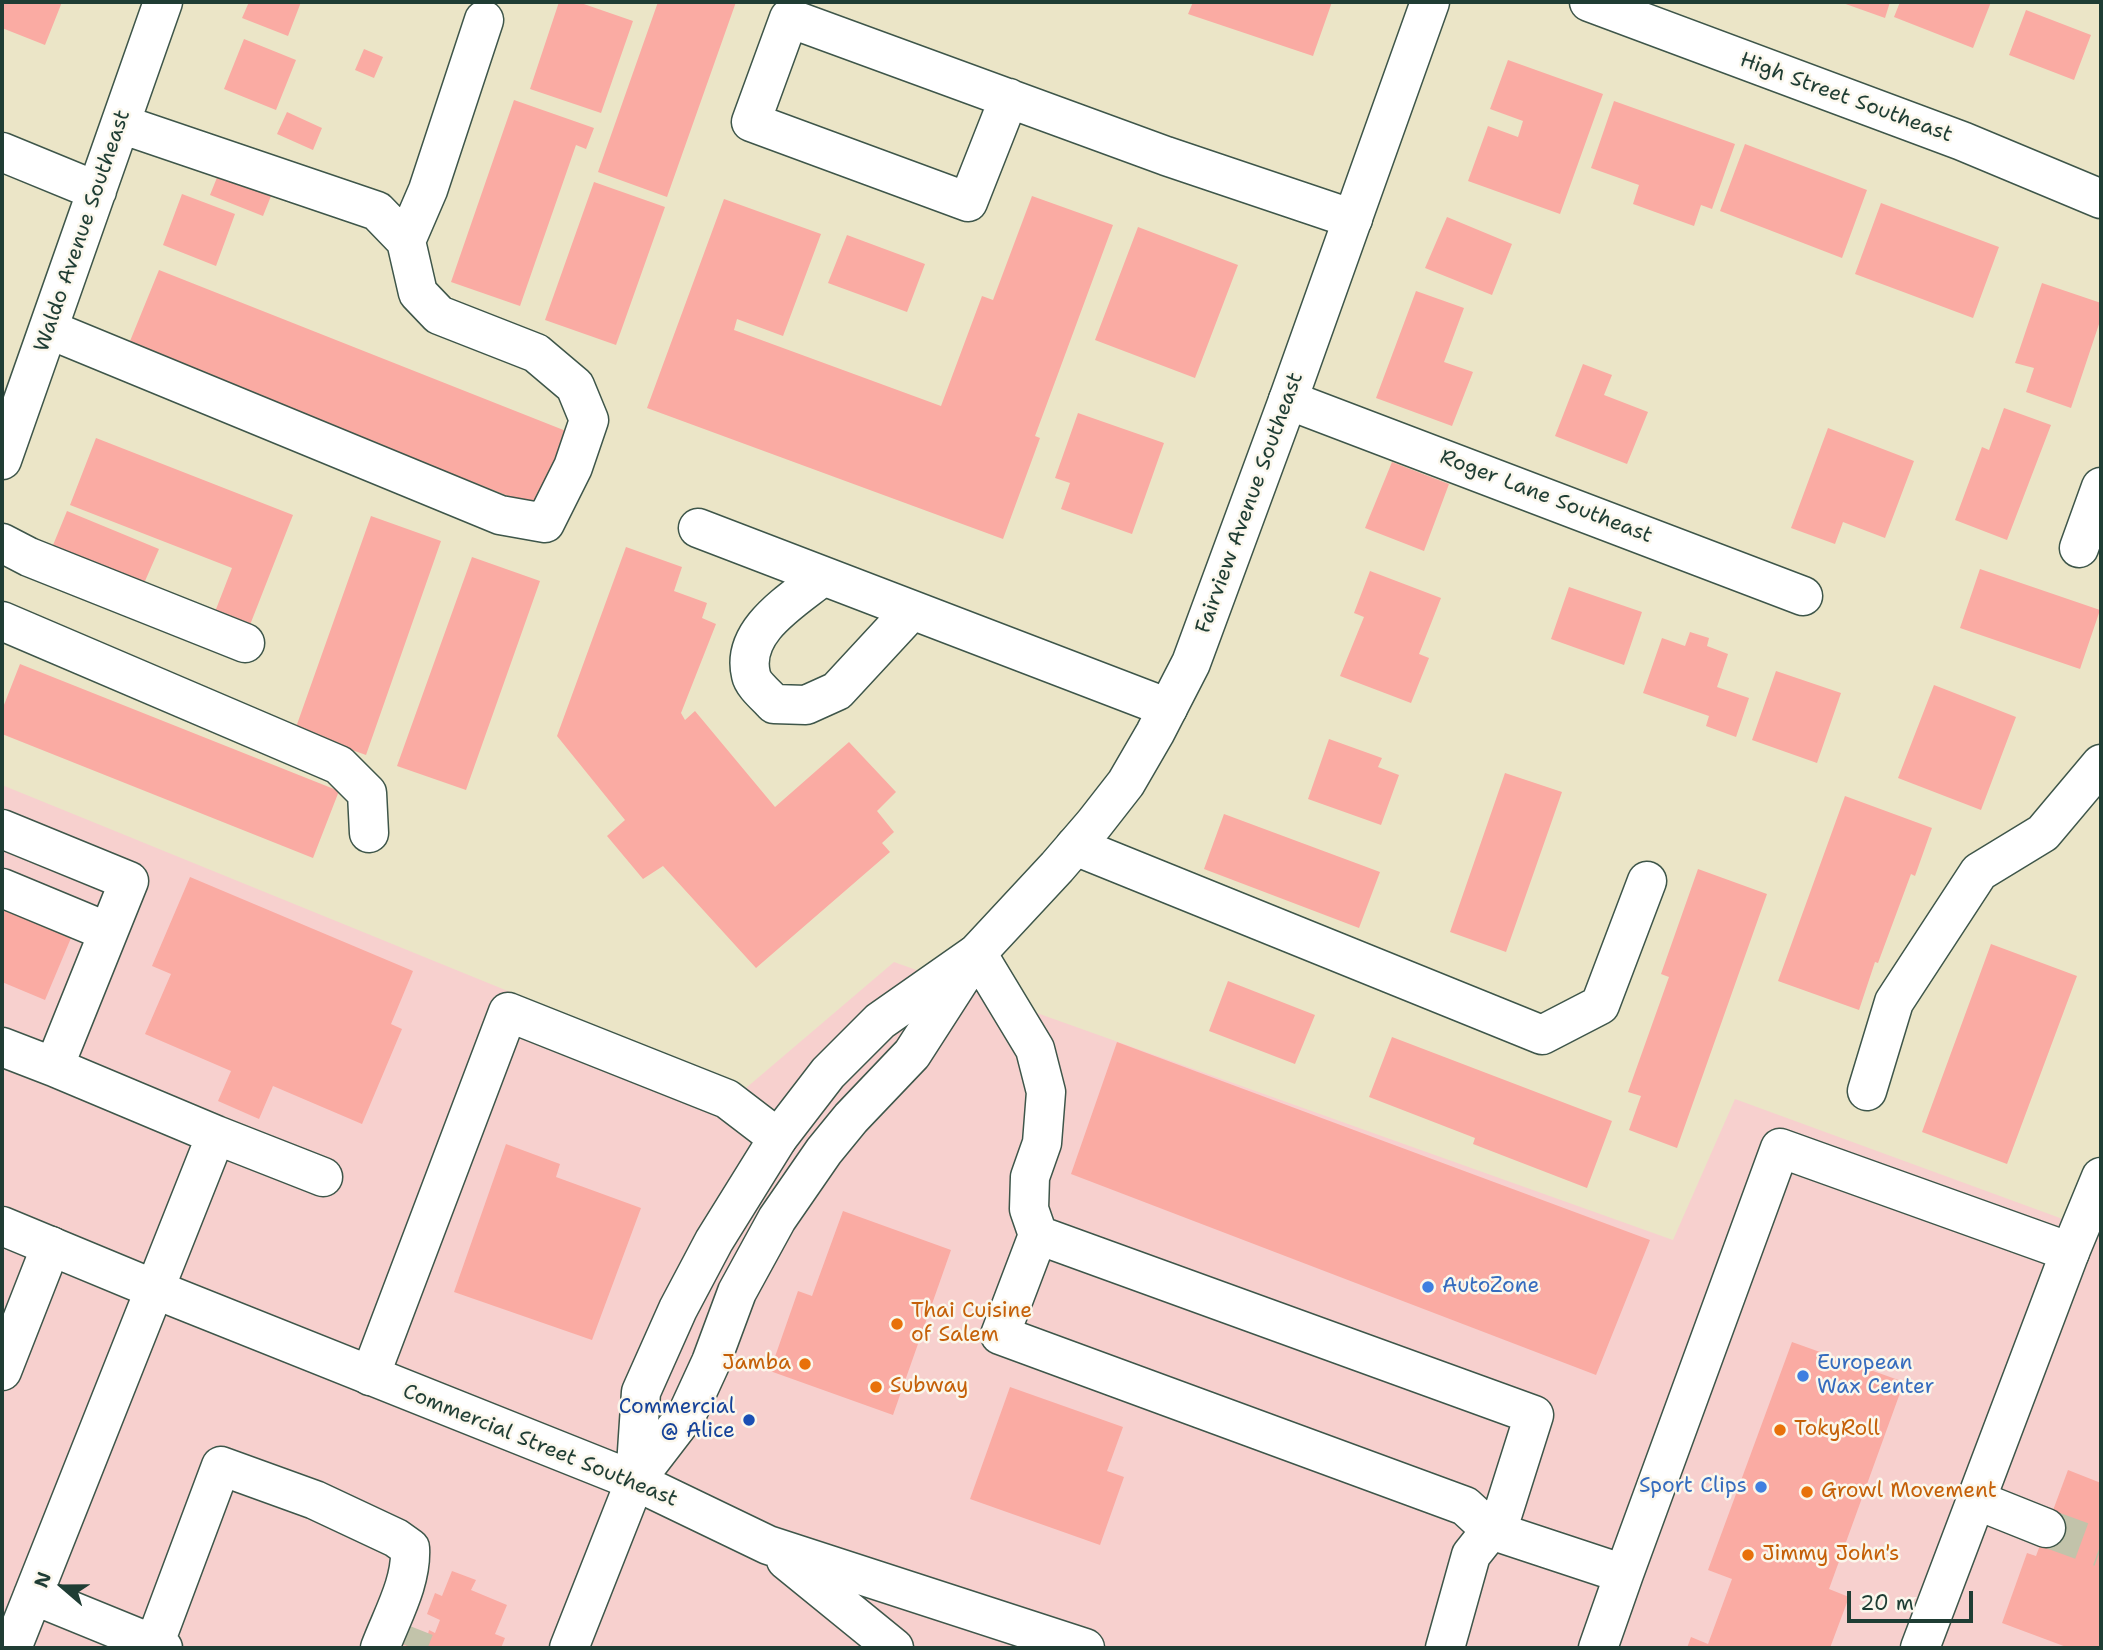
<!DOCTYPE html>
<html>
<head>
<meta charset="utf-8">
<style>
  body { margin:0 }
  #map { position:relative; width:2103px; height:1650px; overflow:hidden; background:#ebe5c7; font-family:"Shantell Sans",sans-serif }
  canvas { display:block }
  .frame { position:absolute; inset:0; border:4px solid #1f3d34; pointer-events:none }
  .north { position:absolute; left:28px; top:1552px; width:70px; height:70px; -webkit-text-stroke:5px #fbf7ec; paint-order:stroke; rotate:290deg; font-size:19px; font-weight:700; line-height:28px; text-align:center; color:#1f3d34 }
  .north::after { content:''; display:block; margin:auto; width:24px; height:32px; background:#1f3d34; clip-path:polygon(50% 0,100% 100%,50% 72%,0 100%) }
  .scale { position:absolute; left:1847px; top:1591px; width:126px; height:32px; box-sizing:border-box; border:4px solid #1f3d34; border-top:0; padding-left:9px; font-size:21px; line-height:24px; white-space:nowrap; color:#1f3d34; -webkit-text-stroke:5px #fbf7ec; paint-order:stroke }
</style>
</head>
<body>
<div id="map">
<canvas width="2103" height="1650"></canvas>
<div class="frame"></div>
<div class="north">N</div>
<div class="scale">20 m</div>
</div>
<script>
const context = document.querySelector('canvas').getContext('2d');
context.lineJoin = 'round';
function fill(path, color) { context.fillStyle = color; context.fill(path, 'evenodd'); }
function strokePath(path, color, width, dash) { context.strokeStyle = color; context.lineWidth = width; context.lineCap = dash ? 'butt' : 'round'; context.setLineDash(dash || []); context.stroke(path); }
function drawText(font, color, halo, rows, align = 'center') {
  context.font = font + ' "Shantell Sans",sans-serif'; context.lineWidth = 5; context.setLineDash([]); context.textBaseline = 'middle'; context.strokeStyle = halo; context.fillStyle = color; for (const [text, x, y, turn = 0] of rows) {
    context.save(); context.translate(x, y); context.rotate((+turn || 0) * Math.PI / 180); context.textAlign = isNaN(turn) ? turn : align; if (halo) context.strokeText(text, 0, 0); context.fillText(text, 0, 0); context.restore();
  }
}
fill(new Path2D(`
  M2,785l744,303 148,-126 779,278 62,-141 366,134v415h-2099z`), '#f7d0ce');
fill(new Path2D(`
  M2,2h60l-17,43 -43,-17z
  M249,2h52l-13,34 -46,-18z
  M559,2h19l55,19 -32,92 -71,-24z
  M658,2h78l-69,195 -69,-25z
  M1193,2h139l-19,54 -125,-42z
  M1840,2h50l-5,16z
  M1900,2h91l-18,46 -79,-31z
  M2026,10l65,25 -17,45 -65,-25z
  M244,39l52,21 -20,50 -52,-21z
  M364,49l19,8 -9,21 -19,-8z
  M1508,60l95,34 -43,120 -92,-33 20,-55 30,11 5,-16 -33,-12z
  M514,100l80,28 -8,21 -10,-4 -56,161 -69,-24z
  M1614,101l121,43 -23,65 -11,-4 -7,21 -61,-22 6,-19 -48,-17z
  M287,112l35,16 -9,22 -36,-16z
  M1745,144l122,46 -25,68 -122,-47z
  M220,170l53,21 -10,25 -53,-21z
  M594,182l71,25 -49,138 -71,-25z
  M182,194l53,20 -19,52 -53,-21z
  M1032,196l81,29 -78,211 5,2 -37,101 -356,-131 77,-209 97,35 -38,102 -46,-17 -3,11 207,76 41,-110 11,4z
  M1881,203l118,44 -26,71 -118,-44z
  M1447,217l65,27 -20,51 -67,-27z
  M1138,227l100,38 -43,113 -100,-38z
  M847,235l78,29 -18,48 -79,-29z
  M159,270l407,161 -30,76 -408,-161z
  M2042,283l59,20v15l-30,90 -45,-16 8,-24 -19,-5z
  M1416,291l48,17 -20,54 29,10 -21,54 -76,-28z
  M1583,364l29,11 -8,20 44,17 -21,52 -72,-28z
  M2004,408l47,17 -44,115 -52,-20 27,-73 7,3z
  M1078,413l86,30 -32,91 -71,-25 9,-26 -15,-5z
  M1828,428l86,33 -29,77 -42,-16 -8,22 -44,-16z
  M96,438l197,77 -45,115 -35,-13 19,-49 -162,-63z
  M1392,462l57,22 -25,67 -59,-23z
  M67,511l92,38 -17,39 -91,-38z
  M371,516l70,25 -75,214 -71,-25z
  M626,547l56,20 -8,24 33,12 -5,15 14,6 -35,89 4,7 10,-9 80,96 74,-65 47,50 -19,19 17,21 -12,11 8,9 -134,116 -93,-102 -20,13 -36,-43 18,-16 -68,-84z
  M472,557l68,24 -74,209 -69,-24z
  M1980,569l120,41 -20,59 -120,-41z
  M1370,571l71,27 -22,56 10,4 -18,45 -71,-27 24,-59 -10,-4z
  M1569,587l73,25 -18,53 -73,-26z
  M1690,632l19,6 -2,8 21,8 -11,33 32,11 -13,39 -30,-11 3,-10 -66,-23 19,-55 23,8z
  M20,664l319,127 -26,67 -311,-124v-24z
  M1776,671l65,22 -24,70 -65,-23z
  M1934,685l82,32 -35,93 -83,-32z
  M1329,739l53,19 -4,9 21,8 -18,50 -73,-26z
  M1505,773l57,19 -56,160 -56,-20z
  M1845,796l87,32 -17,48 -4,-2 -33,89 -3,-1 -16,48 -81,-29z
  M1224,814l156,58 -21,56 -155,-59z
  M1698,869l69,25 -90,254 -48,-18 12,-34 -13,-4 41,-115 -8,-3z
  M190,877l223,94 -22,53 11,5 -40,95 -89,-38 -14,33 -41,-18 13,-30 -86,-37 26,-60 -19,-8z
  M2,909l69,29 -26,62 -43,-18z
  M1991,944l86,32 -70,188 -85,-32z
  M1228,981l87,34 -20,49 -86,-33z
  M1392,1037l220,84 -25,67 -114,-44 2,-6 -106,-41z
  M1117,1042l533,198 -54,135 -525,-201z
  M506,1144l54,20 -4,13 85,31 -49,132 -138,-48z
  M843,1211l108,39 -58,165 -123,-44 28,-80 14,5z
  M1792,1342l112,40 -75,207 20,8 -19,51h-143l4,-11 17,7 24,-65 -24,-9z
  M1010,1387l113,40 -16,44 17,6 -24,68 -130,-46z
  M2068,1470l33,13v165h-32l-67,-25 25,-70 9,3z
  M452,1571l24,9 -5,10 36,15 -12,29 10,4 -4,10h-88l-18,-6 8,-18 25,10 1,-4 6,3 5,-13 -13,-6 8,-21 7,3z`), '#faaba3');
strokePath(new Path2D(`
  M2046,1528l55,20
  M408,1646l7,-18`), '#c2c3aa', 38, [38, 19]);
const minor = new Path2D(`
  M1589,2l373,139 139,58
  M1009,98l-41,104 -217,-80 38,-104 377,138 187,63
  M2,152l95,39
  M406,241l22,-51 56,-170
  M48,329l452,186 45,8 28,-56 16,-47 -14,-34 -39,-33 -97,-38 -21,-22 -12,-52 -29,-30 -256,-87
  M1288,400l515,196
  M2,460l161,-458
  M698,528l470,180
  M2,543l27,14 216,86
  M2079,548l22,-61
  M823,576c-29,24 -83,54 -72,99 2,10 16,21 23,29l32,1 31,-14 75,-81
  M2,621l337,144 28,28 2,40
  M2,829l127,52 -75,186 162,68 -204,513
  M1075,846l467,189 58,-30 47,-124
  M2,888l106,44
  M2,1047l52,20
  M1867,1091l27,-89 85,-130 64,-39 58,-69
  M216,1135l107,42
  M1038,1235l496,180 -32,101 -31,39 -26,93
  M2,1371l49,-125
  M370,1376l138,-364 219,87 51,39
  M1976,1500l70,28
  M33,1595l130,53
  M154,1645l67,-179 94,34 81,38 14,10c2,34 -18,68 -30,100
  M569,1648l66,-167 53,-69 23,-50 26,-70 40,-73 47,-68 27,-33 61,-64 65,-101 58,96 11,43 -4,51 -12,34 -1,32 9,26 -38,100 465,171 26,24 133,44 156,-426 290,104
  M1598,1648l26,-74`);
const major = new Path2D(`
  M2,1226l152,63 481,192 133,64 317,103
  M635,1481l6,-89 37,-83 36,-68 64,-103 50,-65 52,-52 97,-68 80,-86 37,-43 32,-41 29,-50 36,-70 97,-263 142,-398
  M786,1560l108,88
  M1920,1648l150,-396 31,-75`);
strokePath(minor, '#3e564a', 41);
strokePath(major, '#3e564a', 41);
strokePath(minor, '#fff', 38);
strokePath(major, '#fff', 38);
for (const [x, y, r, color] of [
  [1428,1287,7,"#3f7fe0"],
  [897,1324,7,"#e8710a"],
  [805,1364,7,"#e8710a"],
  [1803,1376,7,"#3f7fe0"],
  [876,1387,7,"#e8710a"],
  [749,1420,7,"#1a4fb4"],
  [1780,1430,7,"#e8710a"],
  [1761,1487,7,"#3f7fe0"],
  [1807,1492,7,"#e8710a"],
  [1748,1555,7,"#e8710a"]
]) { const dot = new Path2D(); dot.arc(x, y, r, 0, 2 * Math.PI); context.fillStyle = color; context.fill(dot); strokePath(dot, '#fbf7ec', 2.5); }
drawText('21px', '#1f3d34', '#fbf7ec', [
  ["High Street Southeast",1846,98,20],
  ["Waldo Avenue Southeast",83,231,-71],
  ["Roger Lane Southeast",1546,497,21],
  ["Fairview Avenue Southeast",1250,503,-70],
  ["Commercial Street Southeast",540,1446,22]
]);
drawText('21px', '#366cbe', '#fbf7ec', [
  ["AutoZone",1442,1287],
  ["European",1817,1364],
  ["Wax Center",1817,1388],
  ["Sport Clips",1747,1487,"right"]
], 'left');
drawText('21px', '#c56008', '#fbf7ec', [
  ["Thai Cuisine",911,1312],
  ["of Salem",911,1336],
  ["Jamba",791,1364,"right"],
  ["Subway",890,1387],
  ["TokyRoll",1794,1430],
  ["Growl Movement",1821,1492],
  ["Jimmy John's",1762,1555]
], 'left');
drawText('21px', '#164399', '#fbf7ec', [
  ["Commercial",735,1408],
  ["@ Alice",735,1432]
], 'right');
</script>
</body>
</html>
